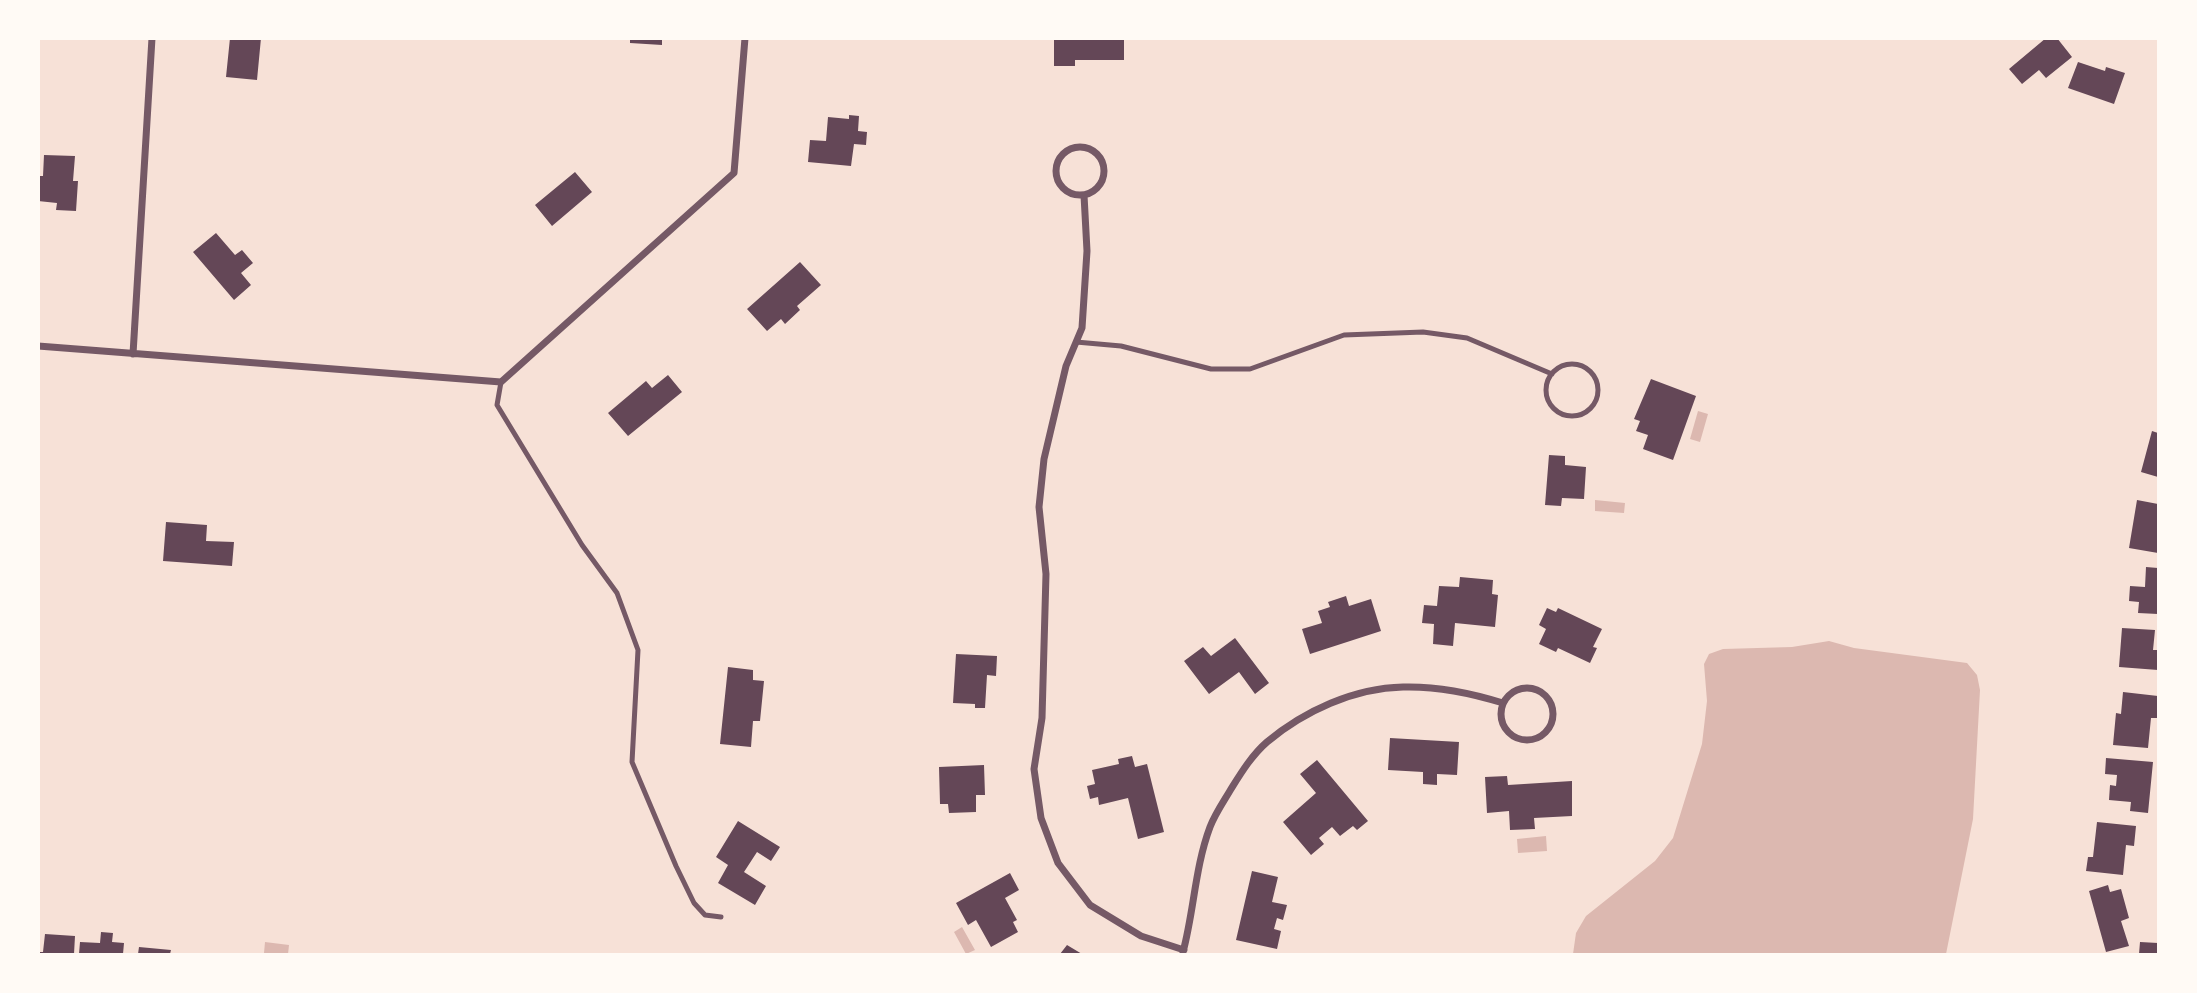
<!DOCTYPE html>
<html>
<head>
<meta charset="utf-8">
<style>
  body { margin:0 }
  #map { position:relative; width:2197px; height:993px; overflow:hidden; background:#f7e1d7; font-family:"PT Sans",sans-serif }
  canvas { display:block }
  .frame { position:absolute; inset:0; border:40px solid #fffaf5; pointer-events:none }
</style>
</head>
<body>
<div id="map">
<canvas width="2197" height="993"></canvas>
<div class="frame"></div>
</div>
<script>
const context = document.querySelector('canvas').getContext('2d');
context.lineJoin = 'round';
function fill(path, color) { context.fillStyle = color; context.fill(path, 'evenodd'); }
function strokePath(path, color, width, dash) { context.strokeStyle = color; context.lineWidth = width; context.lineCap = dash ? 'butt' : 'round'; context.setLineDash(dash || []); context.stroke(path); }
fill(new Path2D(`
  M1698,411l10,3 -8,28 -10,-3z
  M1595,500l30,3 -1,10 -29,-2z
  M1829,641l25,7 113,15 10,12 3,15 -7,129 -27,135h-373l3,-21 10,-17 69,-55 18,-23 29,-94 5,-43 -3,-37 5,-10 14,-5 69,-2z
  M1546,836l1,15 -29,2 -1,-14z
  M962,927l13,23 -9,4 -12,-22z
  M265,942l24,3 -1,9 -24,-1z`), '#dcb8b0');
fill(new Path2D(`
  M230,38h31l-4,42 -31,-3z
  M630,38h32v7l-32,-2z
  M1054,38h70v22h-49v6h-21z
  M2046,38h11l15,19 -26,21 -7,-8 -17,14 -13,-15z
  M2078,62l27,9 1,-4 19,6 -11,31 -46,-16z
  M849,115l10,1 -1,15 9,1 -1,13 -12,-1 -3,22 -43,-4 2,-22 16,1 2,-24 21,2z
  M44,155l31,1 -2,25h5l-2,30 -20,-1 1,-7 -19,-2v-25h5z
  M575,172l17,20 -40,34 -17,-21z
  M216,233l19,22 7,-5 11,13 -12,10 10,12 -17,15 -41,-48z
  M800,262l21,23 -24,21 3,4 -15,14 -4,-5 -14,12 -20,-22z
  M668,375l14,17 -54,44 -20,-23 38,-32 6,7z
  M1651,379l45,17 -23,64 -30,-11 5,-14 -12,-4 4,-10 -6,-2z
  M2152,431l6,2v44l-17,-5z
  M1549,455l16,1v9l21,2 -2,32 -22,-1 -1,8 -16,-1z
  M2137,500l21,4v49l-29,-5z
  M166,522l41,3 -1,16 28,1 -2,24 -69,-5z
  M2146,567l12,1v46l-20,-1 1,-11 -10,-1 1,-15 15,1z
  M1460,577l33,3 -1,14 6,1 -3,32 -40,-4 -2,23 -20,-2 1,-20 -12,-1 2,-18 13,1 2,-20 20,1z
  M1346,596l3,10 22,-7 10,32 -71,23 -8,-25 20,-6 -4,-12 12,-4 -2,-5z
  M1547,608l9,4 2,-4 44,21 -9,18 4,1 -7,15 -32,-15 -2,4 -17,-8 7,-15 -7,-4z
  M2122,628l33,2 -2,20h5v20l-39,-3z
  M1235,638l34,45 -14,11 -16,-22 -30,22 -25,-33 19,-14 8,9z
  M956,654l41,2 -1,20 -9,-1 -2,33h-10v-4l-22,-1z
  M728,667l25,3v10l11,1 -4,40h-7l-2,26 -31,-3z
  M2123,692l35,4v22h-7l-3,30 -35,-3 3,-32 5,1z
  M1390,738l69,4 -2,33 -20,-1v11l-14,-1v-12l-35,-2z
  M1132,756l3,11 12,-3 17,68 -26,7 -10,-41 -29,7 -1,-8 -8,2 -3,-13 8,-2 -3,-14 27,-6 -1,-5z
  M2106,758l47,4 -5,51 -18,-2 1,-9 -22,-2 1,-15 6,1 1,-11 -12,-1z
  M1317,760l51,61 -11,9 -4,-4 -13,10 -8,-9 -13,11 5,6 -13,11 -28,-33 33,-29 -16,-19z
  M984,765l1,30h-9v17l-27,1 -1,-9h-8l-1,-37z
  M1507,776l1,9 64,-4v35l-38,2 1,11 -25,1 -1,-19 -22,2 -2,-36z
  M738,821l42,26 -9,14 -14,-9 -13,20 22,14 -11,19 -37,-22 10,-18 -12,-8z
  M2097,822l39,4 -2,20 -8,-1 -3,30 -37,-4 2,-14h5z
  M1252,871l26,6 -6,25 15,3 -4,15 -6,-2 -3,11 7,2 -4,18 -41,-9z
  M1010,873l9,17 -14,8 12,22 -4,2 5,10 -27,15 -15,-27 -8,5 -12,-22z
  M2108,885l2,7 11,-3 8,29 -8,3 8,25 -23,6 -17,-61z
  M101,932l12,1 -1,9 12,1 -1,11h-44l1,-12 20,1z
  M45,934l30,2 -1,18h-36v-2h5z
  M2140,942l18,1v11h-19z
  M1067,945l15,9h-22z
  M139,947l32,3 -1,4h-32z`), '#644757');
strokePath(new Path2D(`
  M1076,342l45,4 90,23h39l94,-34 79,-3 44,6 85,36
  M1546 390a26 26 0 1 1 52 0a26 26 0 1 1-52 0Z
  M501,382l-4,23 85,140 35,48 21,57 -6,112 44,104 18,37 11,12 16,2`), '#755966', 5);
strokePath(new Path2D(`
  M1056 171a24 24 0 1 1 48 0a24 24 0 1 1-48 0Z
  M1084,195l3,56 -5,77 -16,38 -22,93 -5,48 7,67 -4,144 -8,51 7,49 17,45 32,42 51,31 43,14
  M38,346l463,36 233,-209 11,-135
  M133,354l19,-316
  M1501 714a26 26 0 1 1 52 0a26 26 0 1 1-52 0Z
  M1183,952c11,-41 12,-85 27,-125 5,-13 14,-26 21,-38 10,-16 21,-34 36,-47 37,-31 87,-54 136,-55 35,-1 68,6 100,16`), '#755966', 7);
</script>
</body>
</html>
